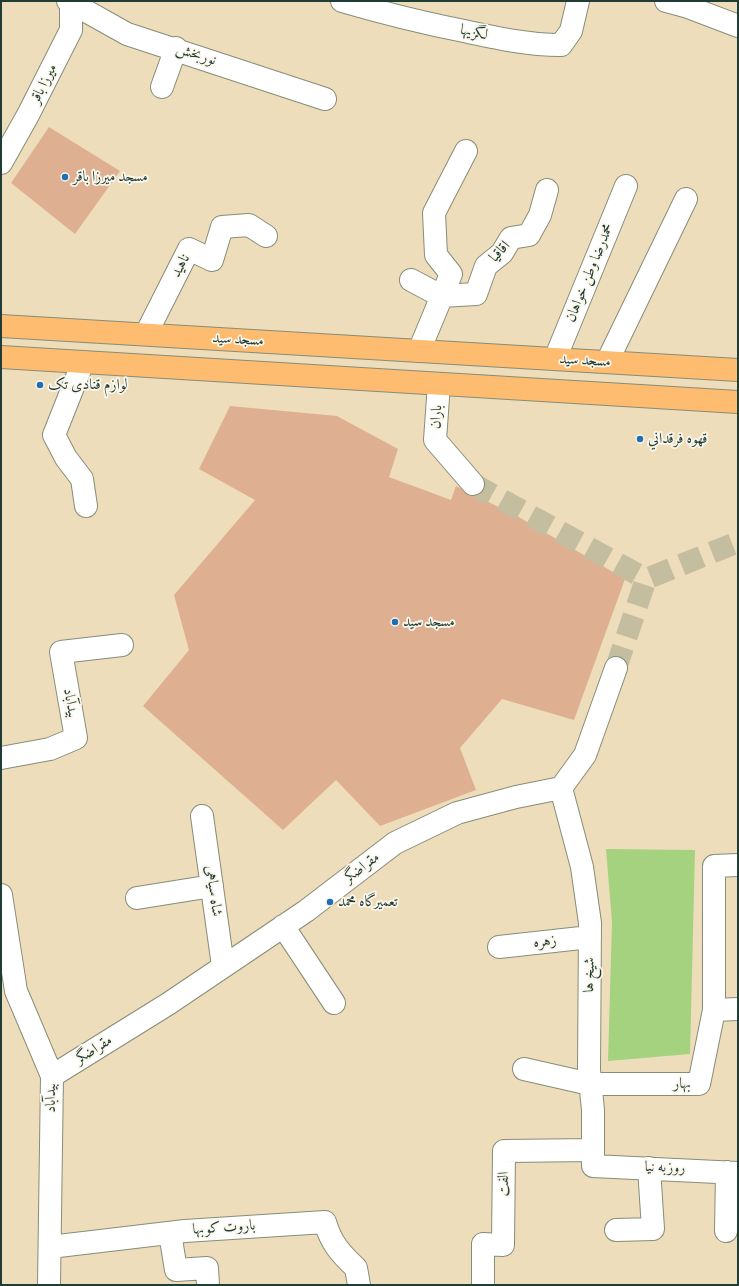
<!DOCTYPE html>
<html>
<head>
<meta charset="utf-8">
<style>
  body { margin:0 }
  #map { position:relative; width:739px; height:1286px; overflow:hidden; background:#edb; font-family:"Libre Bodoni",serif }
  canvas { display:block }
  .frame { position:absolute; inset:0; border:2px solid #1f3d34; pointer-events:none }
</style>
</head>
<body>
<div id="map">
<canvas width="739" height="1286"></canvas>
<div class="frame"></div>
</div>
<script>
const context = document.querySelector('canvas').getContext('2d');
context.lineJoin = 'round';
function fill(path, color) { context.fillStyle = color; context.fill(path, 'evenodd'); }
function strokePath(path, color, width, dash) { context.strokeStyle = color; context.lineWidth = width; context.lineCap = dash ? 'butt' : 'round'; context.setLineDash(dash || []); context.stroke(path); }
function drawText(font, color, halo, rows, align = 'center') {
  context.font = font + ' "Libre Bodoni",Amiri,serif'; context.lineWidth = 3.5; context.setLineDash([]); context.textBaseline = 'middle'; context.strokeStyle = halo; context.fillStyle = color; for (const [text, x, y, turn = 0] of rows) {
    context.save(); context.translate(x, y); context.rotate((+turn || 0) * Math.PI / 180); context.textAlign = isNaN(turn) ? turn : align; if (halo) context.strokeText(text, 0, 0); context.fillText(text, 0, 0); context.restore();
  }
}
fill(new Path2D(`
  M606,849l89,1 -5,204 -82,7 4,-139z`), '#a5d27f');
fill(new Path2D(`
  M49,127l71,44 -45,63 -64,-51z
  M230,406l107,10 61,33 -9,28 62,23 5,-14 61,30 108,63 -51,141 -72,-21 -42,49 16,42 -96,36 -44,-46 -53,50 -140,-124 46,-56 -15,-55 81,-95 -56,-31z`), '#deb091');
strokePath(new Path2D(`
  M473,484l173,95
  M616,668l30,-89 92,-37`), '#c5bda0', 22, [22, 11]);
const minor = new Path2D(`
  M68,1l59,33 198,65
  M342,1c41,12 81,22 122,30 32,7 64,14 97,14l10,-14 7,-30
  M666,1l22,6 50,19
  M162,87l14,-39
  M1,163l27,-48 43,-85v-29
  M411,280l30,16 35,-2 10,-28 16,-13 9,-15 18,-3 11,-20 7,-25
  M146,334l43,-85 23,11 10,-33 27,-2 17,11
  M419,351l32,-77 -15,-19 -2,-42 32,-62
  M555,359l71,-173
  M83,362l-29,73 12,23 16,21 4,27
  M607,362l79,-163
  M439,384l-4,56 38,44
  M1,758l49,-9 26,-11 -15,-86 61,-7
  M561,788l21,79 8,56 -1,147 4,40v56l145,7
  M202,816l21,150
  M1,895l15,96 36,85 -3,209
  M137,898l75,-12
  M283,926l51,77
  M499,947l91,-10
  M714,1010l24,-1
  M524,1069l66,15h109l15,-74v-144l24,-1
  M52,1076l116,-72 138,-93 89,-68 62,-30 59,-16 45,-9 24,-33 31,-87
  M616,1230l37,-1 -4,-61
  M726,1231l1,-59
  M170,1233l6,37 31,-2 1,17
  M50,1247l135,-16 140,-9c6,21 15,31 31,46l3,17
  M483,1285v-41l20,1 1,-94 89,-1`);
const major = new Path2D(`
  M1,326l737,44
  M1,357l737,45`);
strokePath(minor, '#868d78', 24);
strokePath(major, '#868d78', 24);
strokePath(minor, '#fff', 22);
strokePath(major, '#febc70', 22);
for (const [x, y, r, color] of [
  [65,177,4,"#1f6fb2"],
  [40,385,4,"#1f6fb2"],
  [640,439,4,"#1f6fb2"],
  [395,622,4,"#1f6fb2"],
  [330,902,4,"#1f6fb2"]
]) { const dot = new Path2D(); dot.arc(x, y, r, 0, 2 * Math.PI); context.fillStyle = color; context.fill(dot); strokePath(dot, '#fbf7ec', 1.5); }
drawText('15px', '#1f3d34', '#fbf7ec', [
  ["لگزیها",474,33,12],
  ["نوربخش",196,55,18],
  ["میرزا باقر",44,84,-63],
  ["اقاقیا",500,252,-47],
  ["ناهید",181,266,-62],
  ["محمدرضا وطن خواهان",590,273,-68],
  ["مسجد سید",238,340,3],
  ["مسجد سید",585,361,3],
  ["باران",437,417,-86],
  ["بیدآباد",70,703,80],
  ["مقراضگر",362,868,-37],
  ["شاه سیاهی",213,891,82],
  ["زهره",545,942,-6],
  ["شیخ ها",590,975,-89],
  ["مقراضگر",94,1050,-32],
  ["بهار",682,1084],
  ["بیدآباد",51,1098,-90],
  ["روزبه نیا",665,1168,2],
  ["الفت",504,1184,-90],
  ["باروت کوبها",224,1228,-4]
]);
drawText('15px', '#1f3d34', '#fbf7ec', [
  ["مسجد میرزا باقر",73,177],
  ["لوازم قنادی تک",48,385],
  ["قهوه فرقداني",648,439],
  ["مسجد سید",403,622],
  ["تعمیرگاه محمد",338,902]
], 'left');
</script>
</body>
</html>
